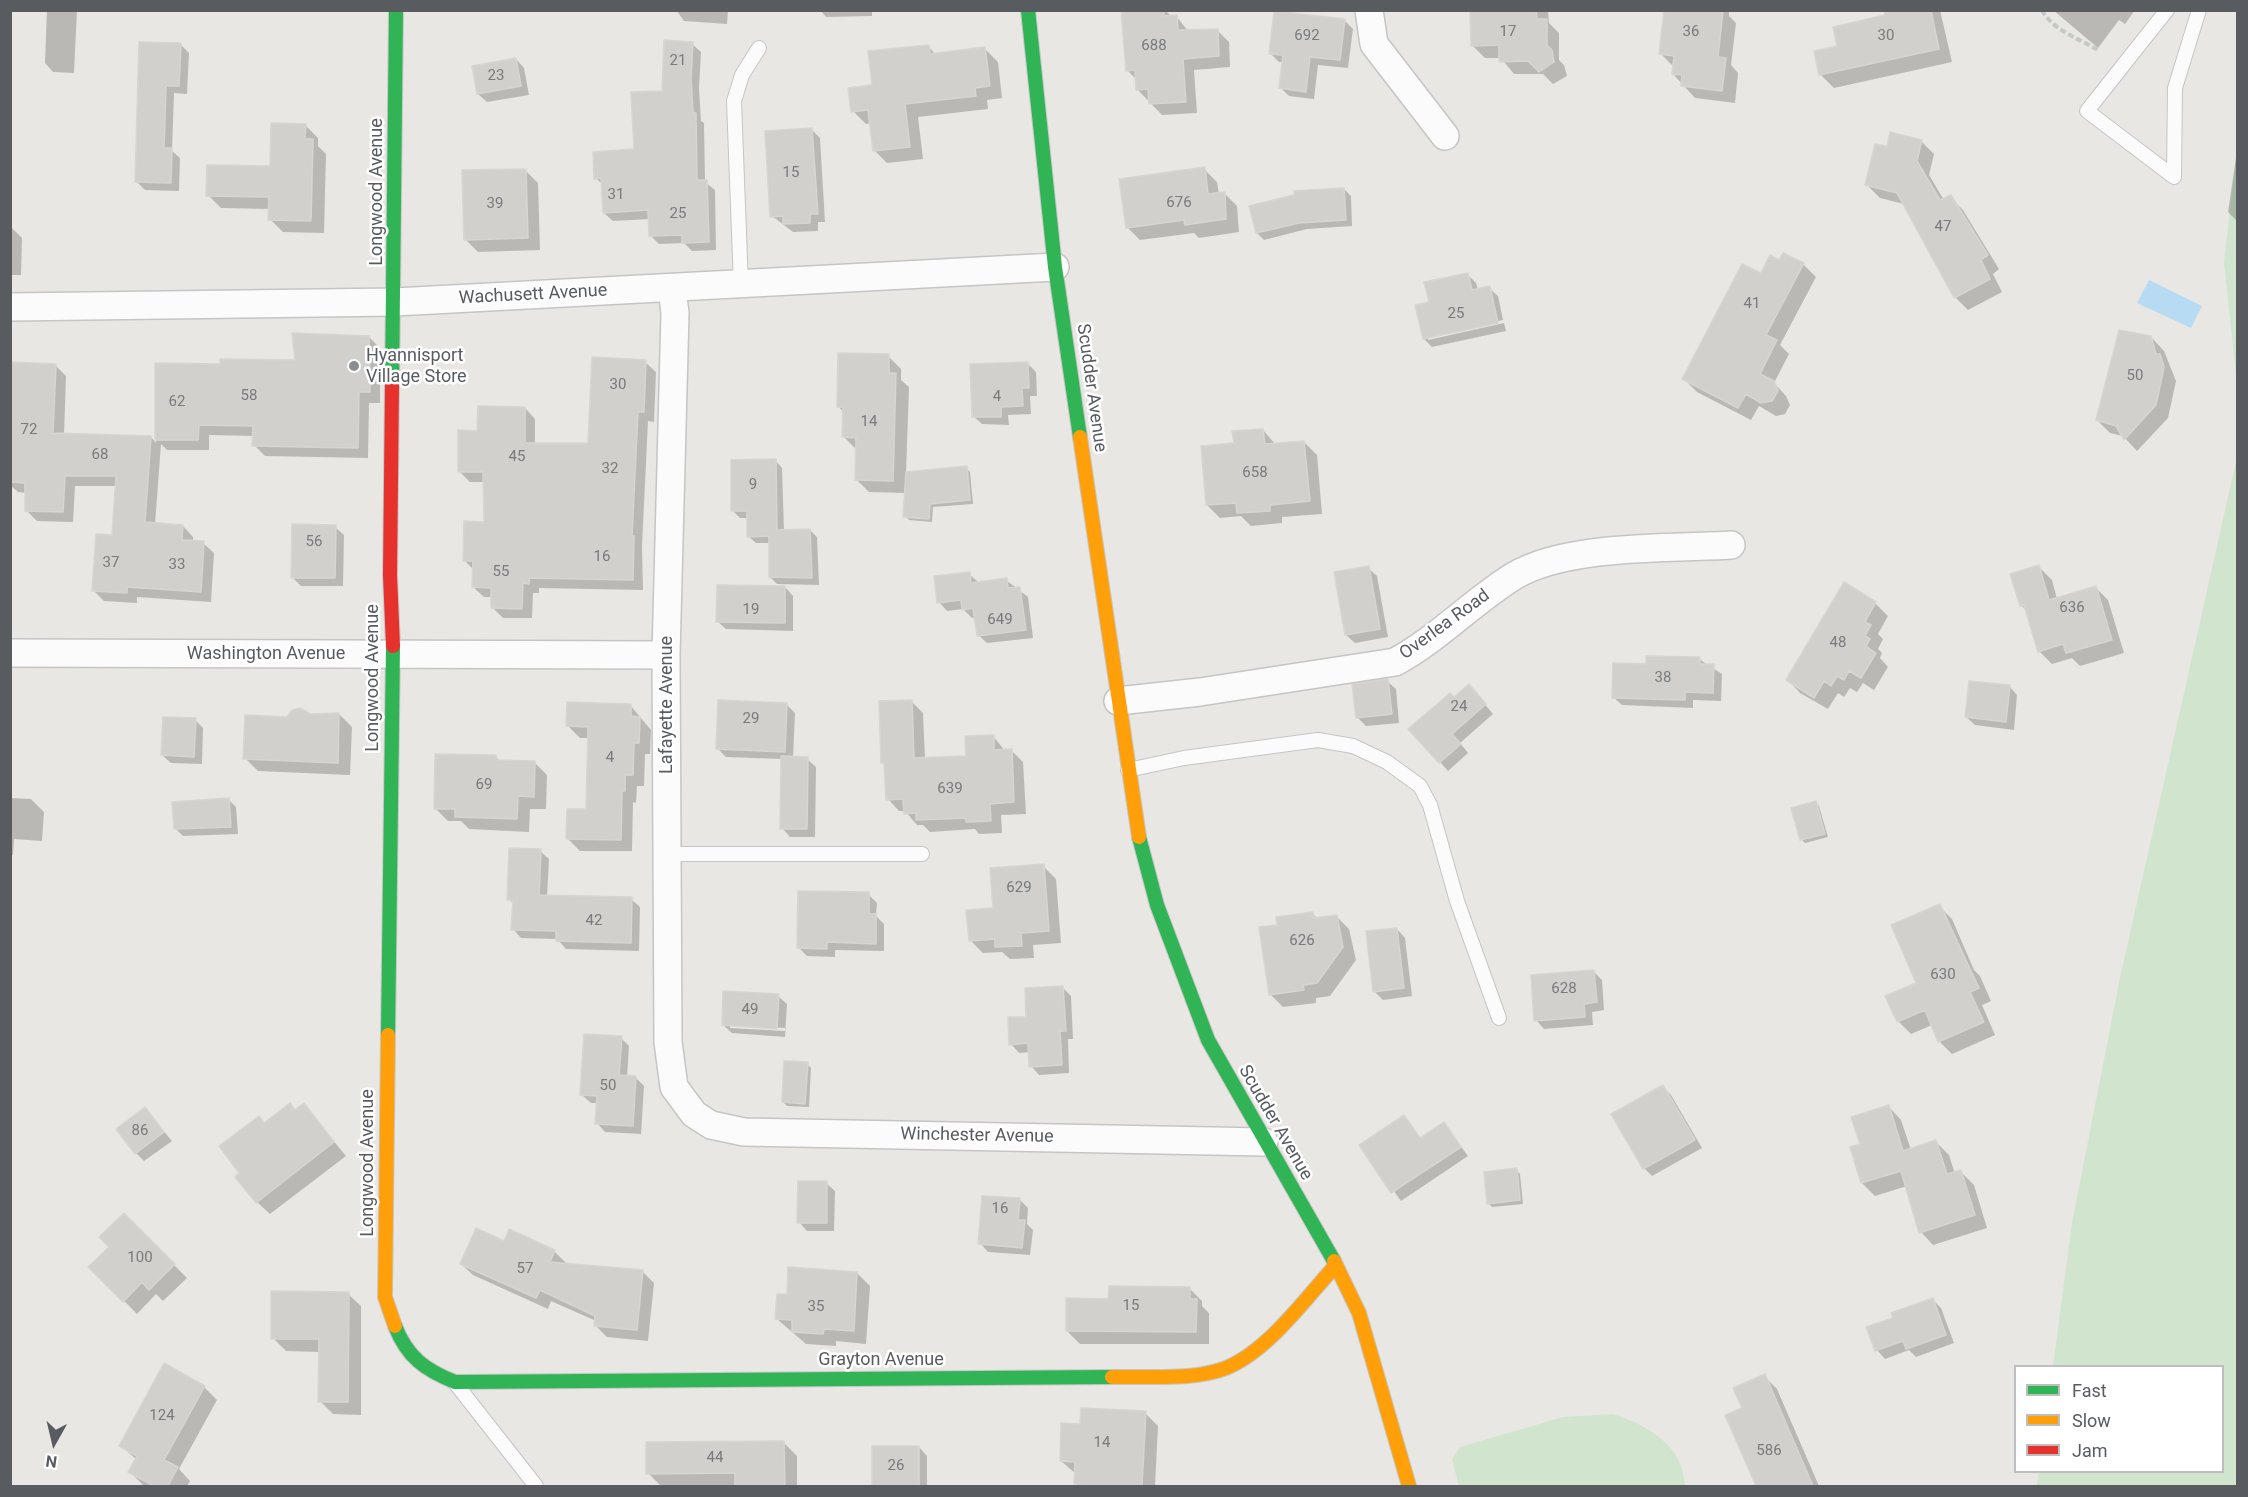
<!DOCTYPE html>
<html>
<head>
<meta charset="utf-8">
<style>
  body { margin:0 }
  #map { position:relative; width:2248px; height:1497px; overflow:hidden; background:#e8e7e3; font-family:Roboto,sans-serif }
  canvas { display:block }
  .frame { position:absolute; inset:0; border:12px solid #585c60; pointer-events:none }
  .legend { position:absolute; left:2014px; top:1365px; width:210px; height:108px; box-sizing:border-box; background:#fff; border:2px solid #bcbebf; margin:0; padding:8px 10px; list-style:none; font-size:18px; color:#585c60 }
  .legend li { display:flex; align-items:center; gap:12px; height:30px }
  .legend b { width:30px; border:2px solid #bcbebf }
  .north { position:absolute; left:24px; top:1413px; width:60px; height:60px; -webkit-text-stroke:4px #fff; paint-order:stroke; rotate:188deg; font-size:16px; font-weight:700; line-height:24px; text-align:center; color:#585c60 }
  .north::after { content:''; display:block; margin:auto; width:21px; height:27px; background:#585c60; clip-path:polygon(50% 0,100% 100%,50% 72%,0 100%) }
</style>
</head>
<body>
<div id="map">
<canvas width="2248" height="1497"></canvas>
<div class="frame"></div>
<ul class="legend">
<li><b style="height:8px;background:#30b455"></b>Fast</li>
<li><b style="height:8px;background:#ff9f0a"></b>Slow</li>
<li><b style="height:8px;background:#e5322d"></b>Jam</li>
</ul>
<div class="north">N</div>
</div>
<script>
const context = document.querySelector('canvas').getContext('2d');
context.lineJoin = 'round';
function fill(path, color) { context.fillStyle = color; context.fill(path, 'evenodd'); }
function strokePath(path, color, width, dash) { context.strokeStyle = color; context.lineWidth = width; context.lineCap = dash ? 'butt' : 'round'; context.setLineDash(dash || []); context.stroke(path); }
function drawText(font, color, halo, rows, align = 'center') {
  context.font = font + ' Roboto,sans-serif'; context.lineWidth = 5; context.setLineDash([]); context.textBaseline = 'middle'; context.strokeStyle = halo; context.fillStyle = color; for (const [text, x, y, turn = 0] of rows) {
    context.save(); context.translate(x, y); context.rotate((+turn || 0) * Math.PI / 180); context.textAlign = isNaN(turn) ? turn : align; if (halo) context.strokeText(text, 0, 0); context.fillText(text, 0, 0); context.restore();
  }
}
fill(new Path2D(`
  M2237,148v236l-13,-122z
  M2237,457v1029h-200l2,-14h183v-106h-169l19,-143 48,-245z
  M1613,1414c36,12 70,31 72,72h-226l-7,-27 8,-12 103,-30z`), '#d1e4ce');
fill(new Path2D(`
  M2149,280l53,26 -11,22 -54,-25z`), '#b6dbf3');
fill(new Path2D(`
  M47,10h30l-3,63 -21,-1 -8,-9z
  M676,10h52l-1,14 -43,-3z
  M820,10h52v6l-46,1z
  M1136,10h29l7,7 4,-1 12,15 29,-1 12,12 1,25 -36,3 3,43 -35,2 -25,-26v-9l-10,-10z
  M1471,10h77l1,13 10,10v27l5,5 3,11 -14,8 -10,-10h-29l-13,-16h-16l-13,-13z
  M1666,10h63v6l7,7 -5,42 7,8 -3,30 -40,-5 -22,-24 1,-7 -13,-13z
  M1886,10h54l12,52 -118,26 -13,-13 18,-28 48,-31z
  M2053,10h82l-10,14 -6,-4 -21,28z
  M1344,20l9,9 -5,39 -30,-3 -4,34 -25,-3 -8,-8 3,-26h-5l-9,-9z
  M140,43l41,2 8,8 -2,41 -13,-1 -2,58 8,7 -1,33 -34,-1 -8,-8z
  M692,44l9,8 -2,36 2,33 3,2 1,59 10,8 1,60 -24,1 -8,-8 -25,1 -9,-9v-16l-37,2 -9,-8 -1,-28 -7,-7 39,-28 28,-58z
  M928,46l8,9 49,-6 13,13 4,36 -15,2 1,9 -70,8 5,42 -36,4 -13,-13 -3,-27 -5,1 -13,-13 21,-24z
  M516,59l8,9 5,27 -42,7 -9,-8z
  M305,125l13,13v8l8,8 -2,79 -41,-1 -13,-13v-10l-49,-1 -13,-13 63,-27z
  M812,130l8,8 5,84h-7v9l-25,1 -21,-16z
  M1921,141l13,13 -5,21 15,25 6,-3 13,13 36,59 -6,5 9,18 -34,18 -13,-13 -51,-93 -24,-6 -13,-13 21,-37z
  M2238,144v78l-10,-10z
  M1204,169l13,13 2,12 5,-1 13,13 2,26 -40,6 -5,-5 -54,7 -13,-13z
  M525,170l13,13 2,67 -62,2 -13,-13z
  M1344,189l7,7 1,30 -45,3 -43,11 -7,-7z
  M10,226l12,12 -1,37h-11z
  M1779,262l24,2 13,13 -36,68 9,9 -15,29 12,13 4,9 -5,9 -9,2 -17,-10 -8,14 -54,-28 -13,-13 77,-104z
  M1467,274l9,9 2,7 11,-2 9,8 5,24 -75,17v3l76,-17 2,8 -74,16 -8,-8 6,-36z
  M369,337l11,11v55h-11l-1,55 -103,-2 -11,-11v-9l-45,-1v15h-42l-6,-6 -6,80 28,2 10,11v5l10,1 11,10 -3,49 -74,-5v6l-33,-2 -11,-11 21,-53 3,-51h-42l-2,36 -36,-1 -11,-11 1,-17 -9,-1 -8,-7v-121l45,1 11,11 -2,59 87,2 5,6 1,-78h64l76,-4z
  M2151,337l13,14 12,30 -8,37 -31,33 -14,-15 -13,-3 -13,-13z
  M888,356l13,13v11l8,7 -3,86 60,-5 4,4 3,32 -40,3 -1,15 -23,-2 -4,-4 1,-23 -37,-1 -13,-13 1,-29 -13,-13v-24l-6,-7z
  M645,362l11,10 -2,50 -6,-1 -6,125 1,44 -104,-2v5h-6l-1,25h-29l-11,-11v-10h-8l-11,-10 1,-17 -10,-10 21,-37v-41h-15l-11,-11 20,-39 46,-24 10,11v26l54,-1z
  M1027,363l9,9 1,24h-7l1,18 -23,1 1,10 -27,-1 -9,-8z
  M1263,430l13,15 28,-3 13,13 5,59 -40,3v6l-31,3 -10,-10 -21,2 -13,-13z
  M775,460l7,8 2,63 26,-1 7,7 2,48 -42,-1 -7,-7v-34h-14l-8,-7v-18h-8l-7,-7z
  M335,527l9,8 -1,51h-42l-9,-9z
  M2039,567l13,13 5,19 38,-12 13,13 16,53 -44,13 -8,-8 -20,6 -13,-13 -12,-40 -6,-6z
  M1368,568l9,8 11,61 -33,6 -9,-8z
  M969,574l9,8 28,-2 22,17 5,41 -46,5 -9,-8 -2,-18 -4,1 -9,-9 -16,2 -8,-9z
  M1845,584l30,19 13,13 -10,18 5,5 -5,10 4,4 -2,5 8,9 -14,23 -11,-7 -6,9 -7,-4 -6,9 -6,-4 -10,16 -28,-16 -12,-13z
  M785,587l8,9v35l-67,-2 -9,-8z
  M1699,659l23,15 -1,27 -28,-1v8l-71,-3 -9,-8 34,-31z
  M1387,681l9,8 3,34 -33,3 -9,-9z
  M2009,686l8,9 -3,35 -39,-5 -9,-8z
  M1477,695l16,19 -33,29 8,10 -20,18 -8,-9 14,-63z
  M911,701l12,12 2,46 42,-1 26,-22 12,15 6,-1 12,12 3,52 -25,1 1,18 -23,1 -4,-5 -45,3 -7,-7h-6l-12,-14h-6l-11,-12 -2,-33 -4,-4z
  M786,704l9,9 -2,45 14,1 9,8 -1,70h-25l-8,-9v-69l-56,-2 -9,-9z
  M630,705l21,25 -1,24h-5l-1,32h-7l-1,17 -3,-1 -1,49h-52l-12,-12 20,-28 1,-73h-9l-12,-12z
  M339,714l13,13 -2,48 -92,-4 -13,-13 42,-40z
  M195,720l8,8 -1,36 -31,-1 -9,-8z
  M496,757l4,5h34l13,13 -1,34h-16l-1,23 -60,-3 -8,-8h-13l-13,-13z
  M10,798l21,1 13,13 -2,29 -28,-2 -1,16h-3z
  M229,800l7,7 2,27 -55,2 -7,-7z
  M1816,803l3,3 9,31 -23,6 -3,-3z
  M540,851l9,8 -2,38 84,2 9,8 -1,44 -73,-2 -9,-10 -36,-1 -8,-9 1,-25 -5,-5z
  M1043,866l13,13 5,64 -28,2 1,13 -24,1 -8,-7 -19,1 -13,-13 25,-30z
  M868,894l9,9 -1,13 8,8v27l-49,-1v7l-28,-1 -8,-8z
  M1939,906l13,13 22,51 6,6 11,25 -9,4 13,30 -43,19 -13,-13 -7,-16 -21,9 -13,-13 20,-37z
  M1312,913l6,6 18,-3 13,13 7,31 -26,36 -14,2v5l-33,4 -13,-13 9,-68z
  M1397,929l8,9 7,58 -29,4 -9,-9z
  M1593,971l9,9 2,30 -12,2 1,13 -49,4 -8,-9z
  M1062,987l9,9 2,43h-5l1,34 -30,2 -8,-9 -1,-14 -11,1 -8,-9 17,-26z
  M778,996l9,8 -2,33 -53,-4 -9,-8zM730,1025l55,3v3l-55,-3z
  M621,1038l8,8 -2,31 9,1 8,8 -3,48 -36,-2 -8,-9 1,-20h-7l-9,-8z
  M807,1064l4,4 -2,39 -22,-1 -4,-4z
  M1663,1087l8,8 31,53 -50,28 -8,-8z
  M290,1105l6,6 8,-6 42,51 -76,58 -13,-12 8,-78z
  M1889,1107l12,13 10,30 25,-8 13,13 6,19 6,-2 13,13 13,43 -54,17 -12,-13 -14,-46 -32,10 -13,-13v-38z
  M145,1109l27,32 -28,20 -8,-8z
  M1404,1117l17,22 23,-15 24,32 -67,45 -40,-56z
  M1516,1170l4,4 3,30 -31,3 -4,-4z
  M826,1183l9,8 -1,40h-27l-8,-9z
  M1020,1200l8,8 -1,16 6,6 -3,25 -42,-3 -8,-9z
  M124,1215l63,63 -24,23 -7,-7 -19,20 -46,-47 20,-20z
  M505,1243l49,8 12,12 -1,2 77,6 12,12 -6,58 -41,-4 -11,-11v-5l-45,-20 -3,8 -75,-34 -12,-11z
  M857,1273l13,13 -4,58 -30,-3v5l-30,-2 -29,-25 11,-23z
  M1189,1288l13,13v5l7,7v31h-129l-13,-13 43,-31z
  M348,1294l13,12v109l-28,-1 -13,-13v-49l-34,-1 -13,-13z
  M1933,1300l8,8 13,35 -38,14 -7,-7 -24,9 -8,-9 -9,-22 27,-9z
  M1764,1376l13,13 42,97h-61l-31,-70 17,-7z
  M204,1387l13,13 -38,69 11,12 -3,5 -44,-1 -13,-13 7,-12 -16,-14z
  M1145,1413l13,13 -3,60h-76l-3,-3v-9l-15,-13z
  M784,1443l13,13v30h-136l-13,-13z
  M874,1447h45l8,9v30h-53z`), '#0003');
const building = new Path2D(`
  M1121,10h43v6l13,-1 1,15 40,-1 1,27 -36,3 3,43 -37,2 -1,-15 -12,1 -1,-20 -9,1z
  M1470,10h66l1,9h10v26l5,5 2,12 -15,10 -11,-11 -29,1v-17l-28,1z
  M1664,10h59l-5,47 8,1 -4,33 -41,-5 1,-11 -10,-1 2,-18 -15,-2z
  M1884,10h47l8,39 -120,26 -5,-24 23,-5 -4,-19 52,-12z
  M1274,11l71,8 -5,41 -30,-3 -4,35 -27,-4 4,-33 -14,-1z
  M664,40l29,2 -2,36 2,35h3l1,67h10l2,62 -27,1v-8l-33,1 -1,-26 -45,3 -2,-35 -7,1 -1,-27 41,-3 -3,-57 31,-1z
  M139,42l42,1 -2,43h-13l-2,62h8l-1,35 -36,-1z
  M929,45l1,9 55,-7 5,39 -15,2 1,8 -71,8 5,43 -37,4 -5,-41 -17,2 -3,-24 24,-3 -4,-34z
  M516,58l5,28 -44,8 -5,-28z
  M271,123l35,1 -1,15h8l-2,82 -43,-1 1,-23 -63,-1 1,-31 63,1z
  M812,128l6,86h-8v9l-27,1v-8l-13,1 -5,-86z
  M1890,132l32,8 -5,21 23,39 11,-5 37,60 -7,5 9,19 -36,19 -57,-105 -32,-8 10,-41 12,2z
  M1205,167l3,27 17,-2 1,27 -41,6 -1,-5 -58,8 -7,-49z
  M526,169l2,69 -64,2 -2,-70z
  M1344,188l2,32 -47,3 -43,10 -7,-27 45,-11v-4z
  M1783,253l21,10 -38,72 11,5 -17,34 14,7 4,10 -6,10 -11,2 -15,-9 -8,14 -56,-29 60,-115 19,9 9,-18 9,5z
  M1468,273l4,17 18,-4 8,37 -75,16 -8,-34 14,-3 -5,-20z
  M2119,330l32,6 5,18h4l4,13 -8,38 -32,35 -8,-14 -20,-6z
  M292,333l77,3 1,56h-11l-1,56 -106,-2 1,-20 -54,-1 -1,15h-43v-77l65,1v-5l75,1z
  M838,353l51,1v19h7l-3,108 -38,-1 1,-42 -14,-1 1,-30h-6z
  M592,357l54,3 -2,52h-6l-6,124h2l-1,44 -104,-2v6l-6,-1 -1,26 -31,-1v-20l-19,-1 1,-26h-10l1,-40 20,1 -1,-50h-25v-42l19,1 1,-25 47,1v36h63z
  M10,362l46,2 -3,69 98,3 -6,86 38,3 -1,15 22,1 -3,51 -74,-5v6l-35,-2 4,-57 16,1 4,-59h-51l-2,36 -38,-1v-28l-15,-1z
  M1028,362l1,26h-7l1,18 -22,1v10h-29l-2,-53z
  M1263,429l2,15 39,-3 6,60 -40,4v6l-33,2 -1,-10 -30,2 -5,-59 33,-3 -2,-12z
  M776,459l1,71 33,-1 2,49 -43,-1v-41l-22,1v-26h-16v-51z
  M967,466l3,34 -40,4 -1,15 -26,-2 3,-45z
  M292,524l44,1 -1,53h-44z
  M2039,565l10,35 47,-14 16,54 -46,13 -3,-9 -25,8 -14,-47 -4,1 -10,-32z
  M1369,566l11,63 -35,6 -11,-63z
  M970,572l1,11 36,-5 1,10 12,-1 6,43 -49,6 -4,-28 -11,2 -1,-10 -24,3 -3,-27z
  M1844,582l32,20 -11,20 6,3 -6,11 5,3 -4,7 10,7 -15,25 -12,-7 -5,9 -7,-4 -6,10 -7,-5 -10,17 -28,-18z
  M717,585l68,1v37l-69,-1z
  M1646,656l54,1v7h14l-1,29 -28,-1v8l-73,-2 1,-35 33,1z
  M1388,679l4,35 -36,4 -4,-34z
  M1969,681l41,4 -4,37 -41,-5z
  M1469,684l17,20 -34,30 9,10 -22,19 -31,-34 42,-36 4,4z
  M718,700l69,3 -2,49 -69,-3z
  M912,700l2,58 52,-2 -1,-20 29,-1v15l18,-1 2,53 -24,2 1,17 -25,1v-4l-50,2v-7l-12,1 -1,-15 -17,1 -2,-37h-3l-2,-62z
  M567,702l64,2v12l9,1 -1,26h-5l-1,32h-8v16h-3l-1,49 -55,-1 1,-30h19l2,-82 -22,-1z
  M300,708l10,6 29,-1 -1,50 -95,-4 2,-44 42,2 5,-7z
  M163,717l33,1 -2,39 -33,-2z
  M435,754l61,1v5l39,1 -1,36 -16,-1 -1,23 -62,-2v-8h-21z
  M781,756l27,1 -1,72h-27z
  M229,798l2,29 -57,2 -2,-27z
  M1816,801l9,33 -25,6 -9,-32z
  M509,848l32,1 -2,46 93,2 -1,46 -75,-2v-10l-45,-1 2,-30h-6z
  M1044,864l5,67 -28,2 1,13 -27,1v-8l-26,2 -3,-31 27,-2 -3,-40z
  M798,891l71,1v22h7v30l-49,-2v7l-30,-1z
  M1940,904l39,84 -9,4 14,30 -46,20 -13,-32 -28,12 -12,-26 31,-13 -25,-58z
  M1313,912l1,6 23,-3 6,32 -26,36 -14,2 1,5 -35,5 -10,-68 18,-2 -1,-8z
  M1397,928l7,60 -31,4 -7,-61z
  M1594,970l3,32 -13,2 1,13 -51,4 -3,-46z
  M1063,986l3,45h-6l2,34 -33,2 -1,-24 -19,2 -1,-28h18l-1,-29z
  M723,991l56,3 -2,35 -55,-4z
  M584,1034l38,2 -3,39 17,1 -3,50 -38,-2 2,-28 -17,-1z
  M784,1061l24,1 -3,42 -23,-2z
  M1663,1085l32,55 -52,29 -32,-55z
  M290,1103l5,7 9,-7 30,39 -78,61 -21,-26 4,-4 -20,-27 40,-30 5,7z
  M1889,1105l14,46 33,-11 11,34 14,-4 14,45 -56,18 -18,-62 -40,12 -11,-36 10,-3 -9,-27z
  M145,1107l19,25 -29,22 -19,-25z
  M1404,1115l16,23 24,-16 17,25 -70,46 -32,-48z
  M1517,1168l3,32 -33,4 -3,-32z
  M798,1181h29v42h-30z
  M982,1196l38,2 -2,22h7l-3,28 -44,-4z
  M124,1213l51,51 -26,26 -7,-8 -19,20 -35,-35 21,-20 -10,-10z
  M476,1228l28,13 5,-12 46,21 -5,12 93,8 -6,60 -43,-4 1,-10 -55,-26 -4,8 -76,-34z
  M788,1267l69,5 -3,59 -30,-2 -1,5 -31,-2v-12l-17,-1 2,-25h10z
  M1109,1286l81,1v12h7l-1,33 -130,-1v-33l42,1z
  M271,1291l78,1 -1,110h-30l1,-63h-48z
  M1933,1298l13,37 -40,14 -3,-8 -28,10 -9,-24 27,-9 -2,-5z
  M164,1363l41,23 -41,74 14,7 -10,19h-14l-26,-14 9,-16 -18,-10z
  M1765,1374l48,112h-57l-31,-71 17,-7 -9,-20z
  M1081,1408l65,3 -4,75h-62v-2h-6l1,-22 -15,-1 1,-38 19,1z
  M784,1441l1,45h-50v-13l-89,1v-32z
  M872,1446h47v40h-47z`);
fill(building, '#d1d0cd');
strokePath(building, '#d7d5d2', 1.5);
const lane = new Path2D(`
  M2167,10l-80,101 87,66 1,-89 24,-78
  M741,285l-7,-184 8,-26 17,-27
  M1128,770l56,-12 134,-18 35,6 34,16 33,24 10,19 27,96 42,117
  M668,854h254
  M456,1384l80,102`);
const street = new Path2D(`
  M1369,10l5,34 71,92
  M672,289l3,24 -9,342 2,387 6,45 20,27 17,11 33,7 520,10
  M10,307l385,-5 660,-35
  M10,653l656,2
  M1118,701l82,-9 195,-30c43,-23 77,-60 119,-86 53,-32 155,-27 217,-31`);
const fast = new Path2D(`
  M1028,10l27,257 25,170
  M392,384l4,-374
  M1139,837l18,68 51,135 126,221
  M388,1035l5,-389
  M395,1326c12,31 30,44 60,56l657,-5`);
const slow = new Path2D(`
  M1080,437l59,400
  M388,1035l-3,262 10,29
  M1334,1261l25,52 50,173
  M1112,1377c36,-1 80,4 114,-9 42,-17 80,-70 110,-103`);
const jam = new Path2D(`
  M392,384l-2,191 3,71`);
strokePath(lane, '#c5c5c5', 16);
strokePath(street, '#c5c5c5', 30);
strokePath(fast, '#c5c6c6', 16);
strokePath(slow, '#c5c6c6', 16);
strokePath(jam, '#c5c6c6', 16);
strokePath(new Path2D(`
  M2042,10c10,20 38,29 56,40`), '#c4c9c5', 4, [6, 3]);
strokePath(lane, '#fcfbfb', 14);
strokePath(street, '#fcfbfb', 27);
strokePath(fast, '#30b455', 14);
strokePath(slow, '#ff9f0a', 14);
strokePath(jam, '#e5322d', 14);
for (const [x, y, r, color] of [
  [354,366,6,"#8a8d8e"]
]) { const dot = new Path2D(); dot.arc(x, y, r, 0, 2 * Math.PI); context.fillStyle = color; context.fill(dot); strokePath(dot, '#fff', 2); }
drawText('15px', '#787a7c', null, [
  ["17",1508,32],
  ["36",1691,32],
  ["692",1307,36],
  ["30",1886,36],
  ["688",1154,46],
  ["21",678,61],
  ["23",496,76],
  ["15",791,173],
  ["31",616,195],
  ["676",1179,203],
  ["39",495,204],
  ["25",678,214],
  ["47",1943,227],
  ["41",1752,304],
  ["25",1456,314],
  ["50",2135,376],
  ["30",618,385],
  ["58",249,396],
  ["4",997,397],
  ["62",177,402],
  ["14",869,422],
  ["72",29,430],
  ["68",100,455],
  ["45",517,457],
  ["32",610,469],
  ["658",1255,473],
  ["9",753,485],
  ["56",314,542],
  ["16",602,557],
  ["37",111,563],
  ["33",177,565],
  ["55",501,572],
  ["636",2072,608],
  ["19",751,610],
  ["649",1000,620],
  ["48",1838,643],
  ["38",1663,678],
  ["24",1459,707],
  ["29",751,719],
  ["4",610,758],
  ["69",484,785],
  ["639",950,789],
  ["629",1019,888],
  ["42",594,921],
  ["626",1302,941],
  ["630",1943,975],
  ["628",1564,989],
  ["49",750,1010],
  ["50",608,1086],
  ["86",140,1131],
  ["16",1000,1209],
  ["100",140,1258],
  ["57",525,1269],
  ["15",1131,1306],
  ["35",816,1307],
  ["124",162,1416],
  ["14",1102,1443],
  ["586",1769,1451],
  ["44",715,1458],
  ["26",896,1466]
]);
drawText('18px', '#585c60', '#fff', [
  ["Longwood Avenue",377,192,-90],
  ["Wachusett Avenue",533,295,-3],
  ["Scudder Avenue",1091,388,82],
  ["Overlea Road",1445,625,-36],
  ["Washington Avenue",266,654],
  ["Longwood Avenue",373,678,-90],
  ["Lafayette Avenue",667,705,-90],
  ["Scudder Avenue",1275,1123,60],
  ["Winchester Avenue",977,1136,1],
  ["Longwood Avenue",368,1163,-90],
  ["Grayton Avenue",881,1360]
]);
drawText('18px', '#585c60', '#fff', [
  ["Hyannisport",366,356],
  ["Village Store",366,377]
], 'left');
</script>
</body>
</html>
